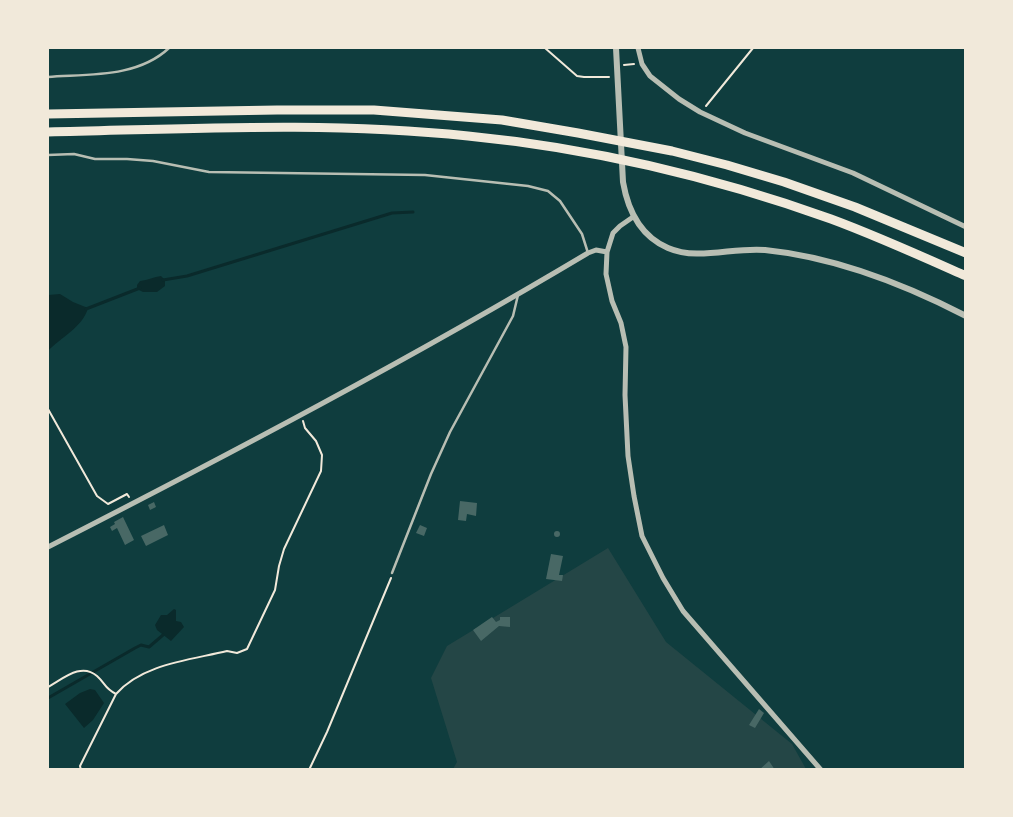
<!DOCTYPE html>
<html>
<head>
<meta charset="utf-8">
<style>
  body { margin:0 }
  #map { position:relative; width:1013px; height:817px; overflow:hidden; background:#0f3d3e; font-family:Lato,sans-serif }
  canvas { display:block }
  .frame { position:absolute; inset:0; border:49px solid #f1e9da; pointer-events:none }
</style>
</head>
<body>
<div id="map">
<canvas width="1013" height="817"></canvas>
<div class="frame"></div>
</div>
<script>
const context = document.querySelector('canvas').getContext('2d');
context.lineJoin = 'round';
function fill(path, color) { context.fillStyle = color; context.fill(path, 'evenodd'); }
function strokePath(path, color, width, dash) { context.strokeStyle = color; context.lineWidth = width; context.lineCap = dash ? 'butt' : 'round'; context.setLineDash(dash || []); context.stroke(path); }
fill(new Path2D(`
  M608,548l58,94 126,102 14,25h-353l4,-7 -26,-84 16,-32z`), '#244646');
fill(new Path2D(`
  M161,276l4,4v6l-8,6h-14l-6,-3v-4l3,-4c8,-1 14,-4 21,-5z
  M60,294l13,8 15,6c-5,19 -28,30 -40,43v-56z
  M174,609l2,1v11l5,1 3,5 -13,14 -14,-11 -2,-5 6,-10h6z
  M90,689l5,1 9,13 -11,17 -9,8 -19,-24 15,-11z`), '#0a2a2b');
strokePath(new Path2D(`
  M163,280l24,-4 205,-63 21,-1
  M86,309l54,-21
  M48,698l87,-50 6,-3 8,2 14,-12`), '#0a2a2b', 3);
fill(new Path2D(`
  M460,501l17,2 -1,13 -9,-2 -1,7 -8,-1z
  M154,502l2,5 -6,3 -2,-5z
  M123,517l11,23 -9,5 -8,-17 -5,3 -2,-4 5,-3 -1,-2z
  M164,525l4,10 -22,11 -5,-10z
  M420,525l7,3 -3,8 -8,-3z
  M554 534a3 3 0 1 1 6 0a3 3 0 1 1-6 0Z
  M551,554l12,2 -4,19h4l-1,6 -16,-2z
  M492,617l4,5 4,-2v-3h10v10l-11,-1 -18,15 -8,-11z
  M759,709l5,4 -9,15 -6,-3z
  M769,761l6,9h-16z`), '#486865');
strokePath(new Path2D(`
  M545,48l32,28 7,1h25
  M624,65l10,-1
  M706,106l47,-58
  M48,409l49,87 11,8 19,-10 2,3
  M48,687c15,-8 33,-25 49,-11 9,8 7,12 19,18
  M81,770l-1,-4 36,-72c26,-30 74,-34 111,-43l10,2 10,-4 28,-59 4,-24 5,-17 37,-78 1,-16 -6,-14 -11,-13 -2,-7
  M309,770l18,-38 64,-154`), '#f1e9da', 2);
strokePath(new Path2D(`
  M48,77c40,-3 89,1 121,-29
  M48,155l26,-1 21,5h32l26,2 56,11 216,3 103,11 20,5 12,10 22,33 6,19
  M392,573l39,-99 19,-42 63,-116 5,-21`), '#b8beb3', 2.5);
strokePath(new Path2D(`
  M638,48l4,16 8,12 29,23 21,13 45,21 108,40 113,54
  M633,217l-13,9 -7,7 -6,19 -1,22 6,27 9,22 5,24 -1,48 3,61 6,40 8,40 21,42 20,33 138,159
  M48,547c182,-93 364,-189 540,-294l8,-3 11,2`), '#b8beb3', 5);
strokePath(new Path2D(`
  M616,48l7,134c5,29 17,54 45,66 30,13 65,-1 97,2 70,7 139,34 201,66`), '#b8beb3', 6);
strokePath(new Path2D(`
  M48,114l229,-4h97l128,10 76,13 94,18 55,14 57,17 71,25 111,46
  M48,132c139,-3 280,-11 420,4 123,12 246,41 363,83 46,17 90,37 135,57`), '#f1e9da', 9);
</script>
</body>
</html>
